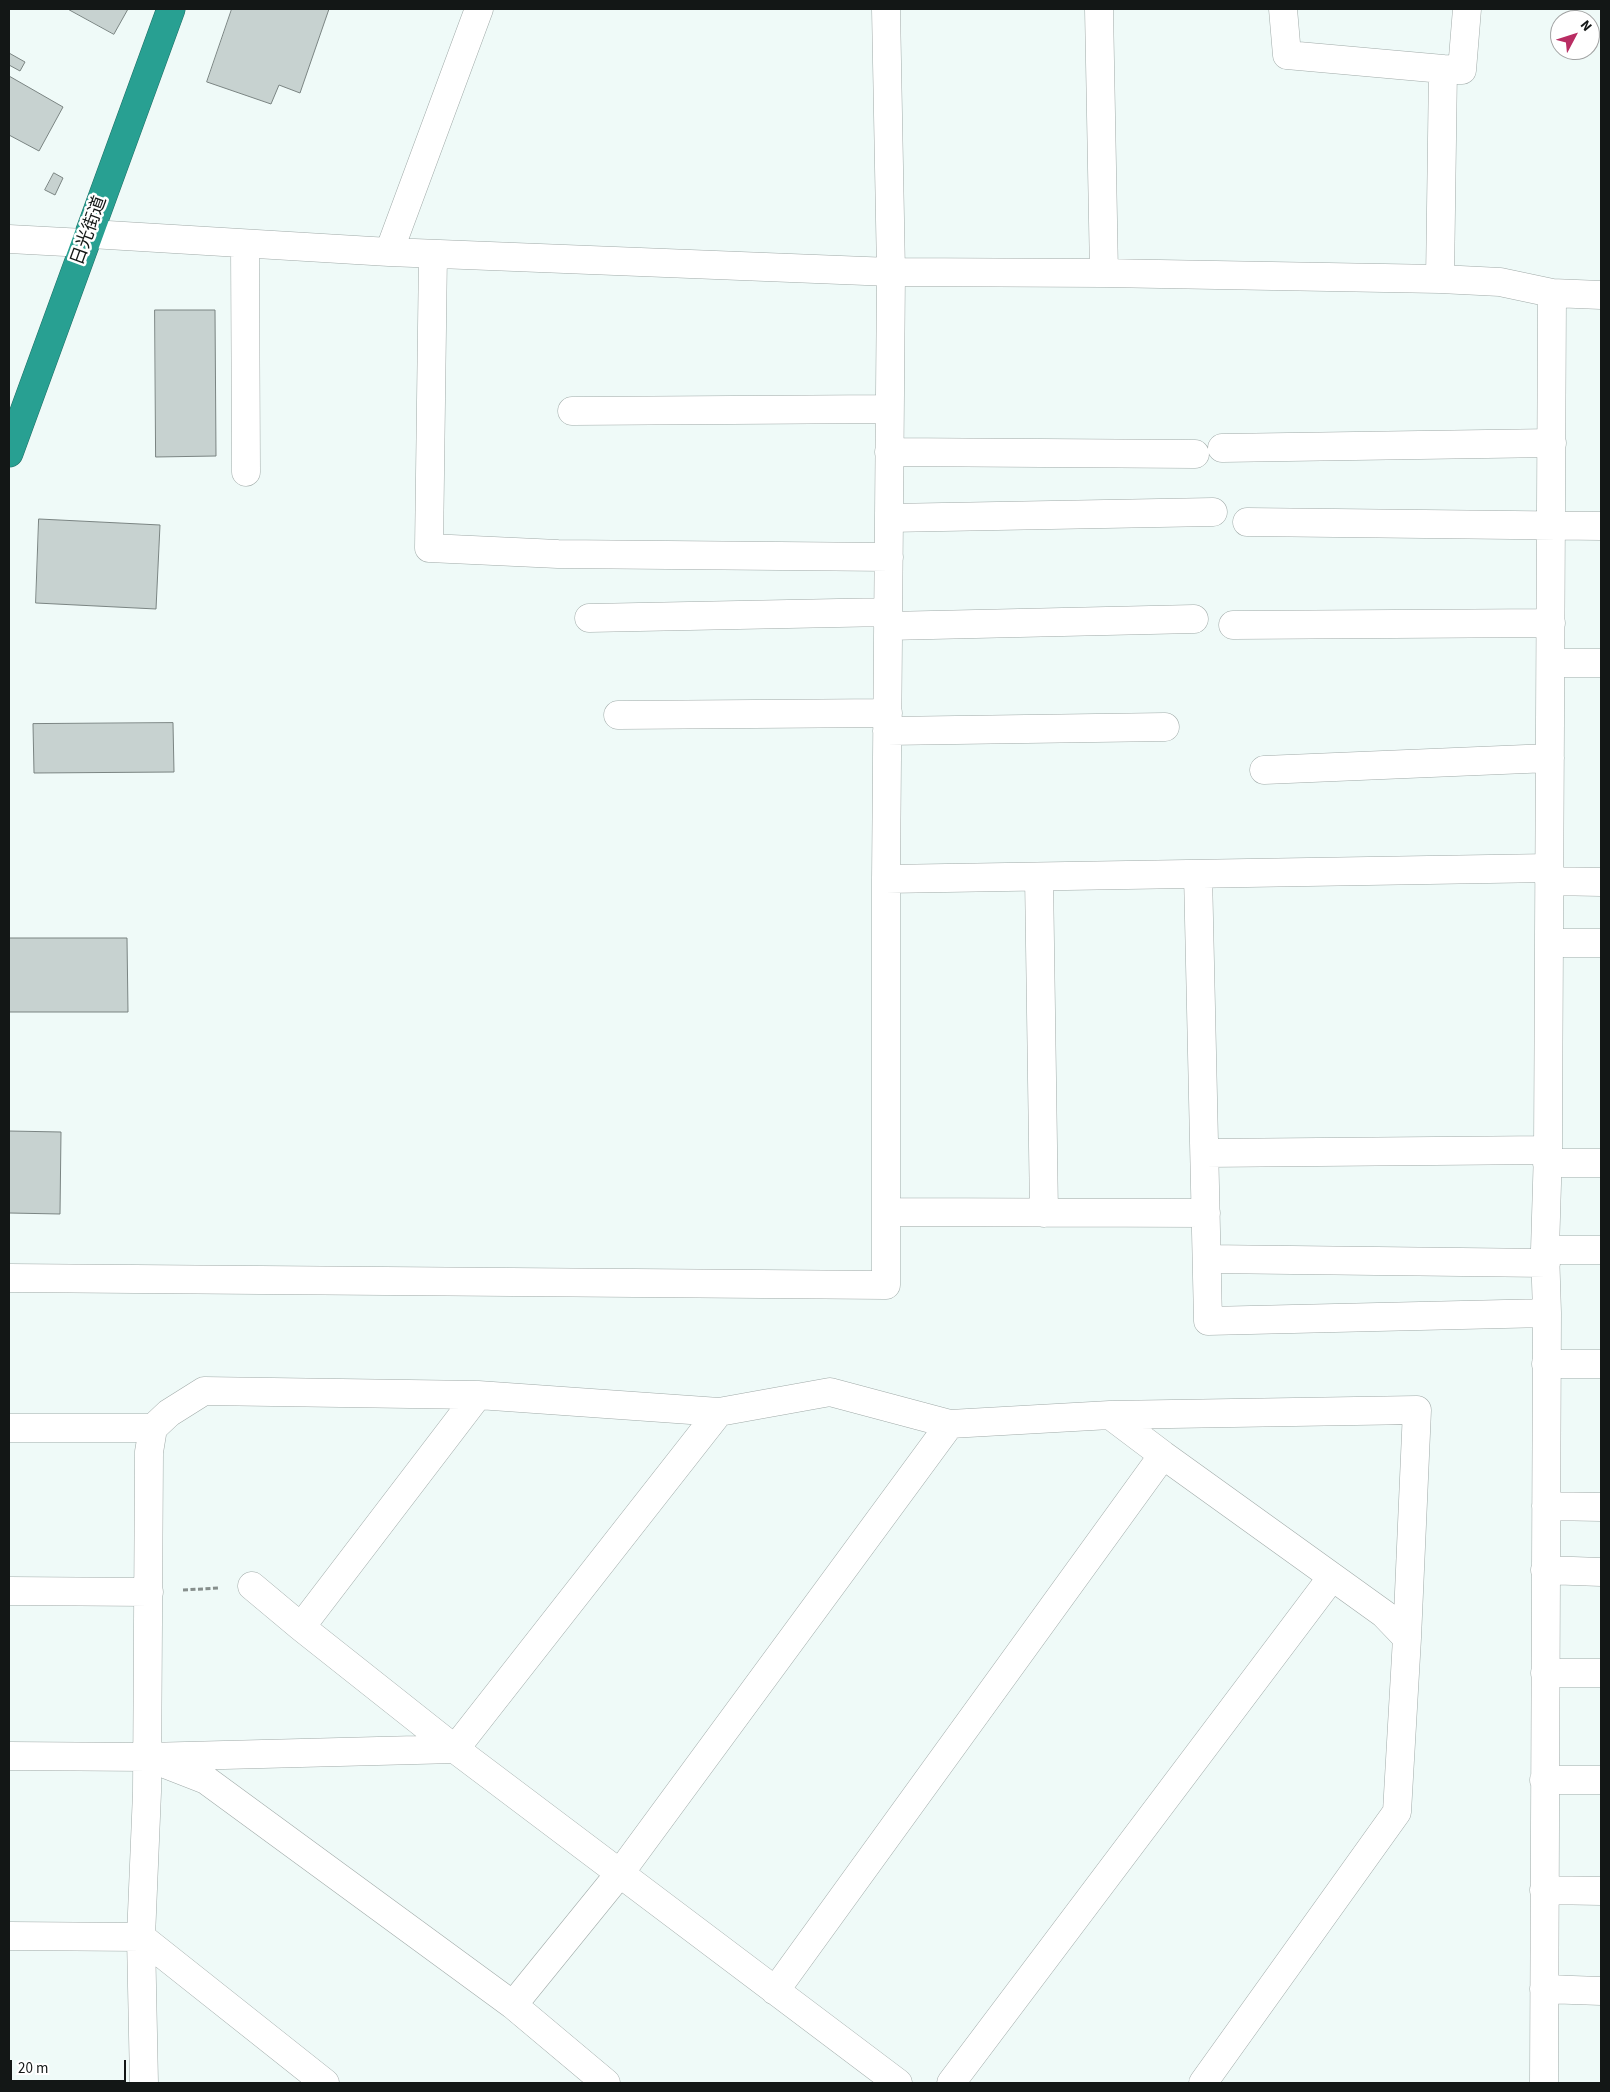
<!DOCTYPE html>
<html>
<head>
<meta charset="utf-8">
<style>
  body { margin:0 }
  #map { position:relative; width:1610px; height:2092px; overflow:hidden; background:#effaf8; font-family:"Source Sans 3",sans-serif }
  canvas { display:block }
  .frame { position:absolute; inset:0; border:10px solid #131716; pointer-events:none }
  .north { position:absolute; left:1550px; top:10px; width:50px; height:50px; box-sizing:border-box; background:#fff; border:1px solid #a1a2a2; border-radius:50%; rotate:50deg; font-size:14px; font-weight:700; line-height:20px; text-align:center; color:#131716 }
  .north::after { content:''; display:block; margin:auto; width:18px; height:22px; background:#b92d63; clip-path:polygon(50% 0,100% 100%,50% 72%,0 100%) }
  .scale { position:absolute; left:10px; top:2060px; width:116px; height:22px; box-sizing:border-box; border:2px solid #131716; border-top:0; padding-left:6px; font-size:15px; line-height:18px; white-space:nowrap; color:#131716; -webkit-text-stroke:4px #fff; paint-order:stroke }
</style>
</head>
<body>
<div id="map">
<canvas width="1610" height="2092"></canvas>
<div class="frame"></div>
<div class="north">N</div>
<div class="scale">20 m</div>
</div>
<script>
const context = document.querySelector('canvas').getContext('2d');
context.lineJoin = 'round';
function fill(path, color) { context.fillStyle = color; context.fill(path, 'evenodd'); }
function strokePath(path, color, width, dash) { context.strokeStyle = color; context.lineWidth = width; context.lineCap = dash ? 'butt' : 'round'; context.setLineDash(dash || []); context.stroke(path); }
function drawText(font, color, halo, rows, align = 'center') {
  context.font = font + ' "Source Sans 3","Noto Sans JP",sans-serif'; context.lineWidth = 5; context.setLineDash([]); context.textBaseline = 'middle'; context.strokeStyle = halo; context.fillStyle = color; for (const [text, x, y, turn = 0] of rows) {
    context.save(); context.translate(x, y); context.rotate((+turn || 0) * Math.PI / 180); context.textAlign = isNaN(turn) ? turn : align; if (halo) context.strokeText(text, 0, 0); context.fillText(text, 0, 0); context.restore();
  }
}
const building = new Path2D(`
  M68,9h60l-14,25z
  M232,9h97l-29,84 -21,-8 -8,19 -64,-22z
  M9,53l16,9 -5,9 -11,-6z
  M9,76l54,31 -24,44 -30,-16z
  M54,173l9,5 -8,17 -10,-5z
  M155,310h60l1,146 -60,1z
  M39,519l121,6 -4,84 -120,-6z
  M173,723l1,49 -140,1 -1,-49z
  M9,938h118l1,74h-119z
  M9,1131l52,1 -1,82 -51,-1z`);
fill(building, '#c7d2d0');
strokePath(building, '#7a8482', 1);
const minor = new Path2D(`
  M1099,9l5,264
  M1283,9l4,46 156,14 -3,210
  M1443,69l19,1 5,-61
  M9,239l75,4 7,-9 298,18 502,20 213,1 336,6 60,3 52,11 49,2
  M245,245l1,227
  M389,252l90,-243
  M433,254l-4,294 129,6 331,3
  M572,411l317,-2
  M1222,448l330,-5
  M889,452l306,2
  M889,518l324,-6
  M1247,522l354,4
  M589,618l299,-6
  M1233,625l318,-2
  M888,626l306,-7
  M1551,663h50
  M618,715l270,-2
  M887,731l278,-4
  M1264,770l286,-12
  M1198,874l10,447 339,-8
  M1039,877l5,336
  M886,879l663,-11
  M1549,881l52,1
  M1549,943h52
  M1205,1153l343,-3
  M1547,1163h54
  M886,1212l320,1
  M1545,1250h56
  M1207,1259l339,4
  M9,1278l877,7v-406l5,-607 -5,-263
  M1546,1364h55
  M478,1395l-177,232 154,122 443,334
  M1110,1415l307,-5 -10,228
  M9,1428h144
  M1546,1506l55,1
  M1545,1570l56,2
  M252,1586l49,41
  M9,1591l140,1
  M1545,1673h56
  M455,1749l264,-337
  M9,1756l138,1 308,-8
  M147,1757l59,23 307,225 93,78
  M1544,1780h57
  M1544,1890l57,1
  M9,1936l132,1 184,146
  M1544,1989l57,2
  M775,1991l388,-536
  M513,2005l107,-132 330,-449
  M144,2083l-3,-146 6,-145 2,-340 4,-24 16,-15 35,-22 274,4 241,17 111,-20 120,32 160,-9 53,40 221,159 23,24 -10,174 -194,271
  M951,2083l381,-506
  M1544,2083l3,-770 -2,-63 3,-100 4,-857`);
const highway = new Path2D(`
  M9,453l162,-444`);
strokePath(minor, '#a0aaa8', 29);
strokePath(highway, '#217067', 29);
strokePath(new Path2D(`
  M183,1590l36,-2`), '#868e8c', 3, [5, 2.5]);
strokePath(minor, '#fff', 28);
strokePath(highway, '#28a092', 28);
drawText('18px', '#131716', '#fff', [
  ["日光街道",90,231,-70]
]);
</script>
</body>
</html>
